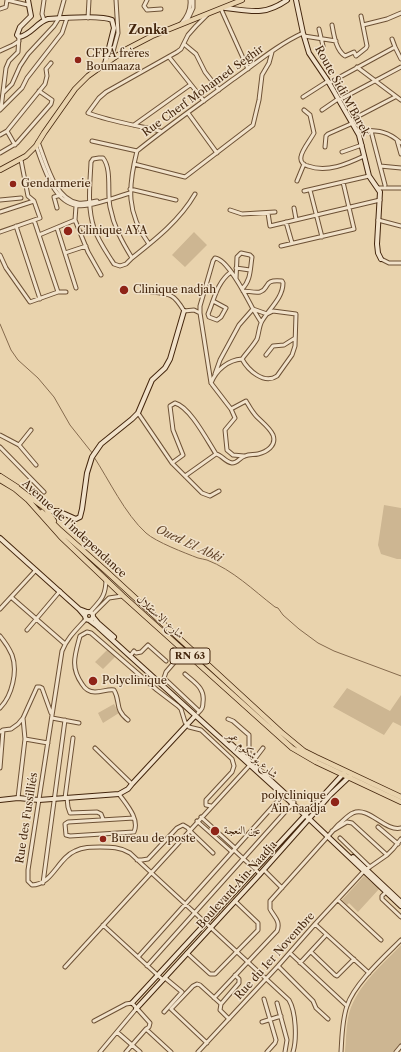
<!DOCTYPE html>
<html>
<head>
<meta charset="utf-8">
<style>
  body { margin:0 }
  canvas { display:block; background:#e9d3ad }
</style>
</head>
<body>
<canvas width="401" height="1052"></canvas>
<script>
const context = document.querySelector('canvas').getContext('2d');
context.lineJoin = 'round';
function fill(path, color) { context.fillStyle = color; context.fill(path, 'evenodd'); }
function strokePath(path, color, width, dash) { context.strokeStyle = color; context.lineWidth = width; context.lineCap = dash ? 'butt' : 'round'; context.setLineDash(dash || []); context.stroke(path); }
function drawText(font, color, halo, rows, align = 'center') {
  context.font = font + ' "Libre Caslon Text",Amiri,serif'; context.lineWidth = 3; context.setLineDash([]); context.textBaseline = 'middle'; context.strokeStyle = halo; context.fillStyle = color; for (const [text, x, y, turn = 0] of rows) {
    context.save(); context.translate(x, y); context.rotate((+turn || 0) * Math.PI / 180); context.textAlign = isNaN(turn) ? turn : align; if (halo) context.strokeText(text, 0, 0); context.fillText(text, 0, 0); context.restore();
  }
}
fill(new Path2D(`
  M194,232l13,13 -22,22 -13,-12z
  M384,505l17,3v51h-4l-16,-5 -3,-9z
  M107,650l8,7 -12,12 -8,-7z
  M347,688l43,23 11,-16v31l-8,-4 -9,13 -51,-28z
  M114,704l5,9 -16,10 -5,-10z
  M364,876l15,13 -21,23 -9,-9 -2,2 -5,-5z
  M401,945v98l-8,9h-48c1,-11 1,-23 3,-34 6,-30 33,-52 53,-73z`), '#cdb692');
strokePath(new Path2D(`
  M0,324l11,26 7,10 20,18 16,19 16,28 23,29
  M94,457c15,23 31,57 52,76 10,9 39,20 52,25 3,1 6,1 9,2 26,10 46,30 68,47l3,1 5,7 16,14 19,14 16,8 67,25`), '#856a4d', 1);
const street = new Path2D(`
  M7,0l21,5
  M44,0l-2,14 2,6
  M147,0l-3,6 3,4 14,-1
  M0,9l6,-2 1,-7
  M221,9l27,60
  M88,18l1,-18
  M187,21l6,-13v-8
  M181,24c6,-7 10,-15 9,-24
  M332,25c2,11 4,25 13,31l9,-4 2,4 10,-8 1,-2 -6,-30
  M363,25l24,-6 14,-6
  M319,29l4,17
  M304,36l32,5
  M392,39l3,8
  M184,44l12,10 9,18 14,18
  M0,51l13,-6 6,-4
  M169,57l35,44
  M111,59l7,-26 -2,-33
  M357,67l44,33
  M329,83l66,-36 6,12
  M3,93l9,-9 8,-18 8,-12 26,-28 5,-8 5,-18
  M303,97l25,-16
  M339,100l62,-33
  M1,108l5,-40 3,-7 9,-9 1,-15
  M0,110l22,-22 5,-10 35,-45 5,-15
  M304,110l6,5 4,18c-3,6 -13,18 -13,24 -1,5 3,8 7,9 19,7 39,-2 56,-10
  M322,110l16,-11
  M188,113l29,40
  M351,120l44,-23
  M134,125l56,-40
  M356,130c19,1 30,-1 45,13
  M7,131l8,14
  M160,131c-24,-6 -48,-9 -72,-18l11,-15 7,-6 71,-40 4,-3 7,-14 8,-9 11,-11
  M371,131l14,54
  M0,135l7,-4 38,-47 2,-8 -1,-7 5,-6
  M397,140l4,14
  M92,141l45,10
  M38,142c8,19 16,57 40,61 6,1 13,-1 19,-2
  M36,146c9,23 19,66 52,59 14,-2 28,-8 42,-12
  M325,147l1,-11 2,-2 25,-11
  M342,152l20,-7
  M0,153l17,-10 34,-39 1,-4 -13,-9
  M99,158h4c9,11 4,34 7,49 4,20 11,33 22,51l-6,6 -6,2 -6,-2 -2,-3c-7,-11 -14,-21 -18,-33 -7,-21 -4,-44 -3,-66l2,-3z
  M134,164l51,13 68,-52 6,-25 3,-25 7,-12 3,-11
  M380,166l21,2
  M297,181l7,-17
  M378,188h23
  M130,189l46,11
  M310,190l12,47
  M304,191l65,-15
  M0,200l21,-2
  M57,208l-3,-11 7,-2
  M294,208l2,11
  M230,210l12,4 33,-2
  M0,212l34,-11
  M268,213l2,13 110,-26
  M34,220l24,72
  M75,220l13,32 13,23
  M378,220l23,6
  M286,222l6,21
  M16,226l24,73
  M57,228l19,60
  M0,232l40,-14 -6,-17 -6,-5 -7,-36
  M81,234l13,-6
  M39,235l36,-15 1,-14
  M149,244c-23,-31 -21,-57 -12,-93 31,-25 63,-47 95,-71 23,-16 45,-35 71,-47
  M281,246l73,-17 -11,-47
  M65,253l21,-7
  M0,255l6,13 24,34 28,-10h8
  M132,258c24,-19 48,-38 63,-64
  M381,259l8,4h12
  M236,268l14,2
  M236,279l1,-22 4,-4 9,2 2,2c-2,13 -1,23 -10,32
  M151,292c20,2 23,2 33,19l10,-1 6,3 11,70c5,-13 17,-23 31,-24 6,11 22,26 35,17l15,-21 3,-9 1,-32 -23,-3 -6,3 -14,-5c-6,-11 -25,-50 -38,-51l-2,3 -13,45v7
  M213,301l13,7 -5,9 -4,3 -8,-3 -1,-3c6,-14 9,-32 23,-42
  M266,355l7,-9 11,-1 11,-7
  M242,359c5,-7 11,-13 15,-20 2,-6 2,-13 5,-18 7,-12 21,-23 21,-38l-1,-2c-20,-2 -11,7 -22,11 -5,1 -12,-1 -17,-1
  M215,374l5,-14 19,-35 14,-16 8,13
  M211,383l20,26 4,9 -10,12 2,20 6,5 11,1
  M138,413l34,50 30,30 8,3 9,-5
  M0,435l19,10 17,20
  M19,445l12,-15
  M0,447l44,45
  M216,454c6,1 9,8 16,9 6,0 8,-6 13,-7 4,-2 9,-1 13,-2 8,-2 19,-8 15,-19 -3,-7 -11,-13 -16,-18 -5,-5 -8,-11 -11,-16l-15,8
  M172,463l11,-8 -10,-25 -3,-24 5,-3c15,4 32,37 41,51l-31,22
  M11,597l54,47
  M0,609l36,-39
  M90,612c11,-12 16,-16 16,-33
  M93,614l16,-16 13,-2
  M86,619c-9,10 -19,19 -24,32l-34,219v11l4,4c20,0 26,-27 43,-34 8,-4 16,-4 25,-4 11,0 20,0 30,6l159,147c7,12 8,39 4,52
  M27,630l33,-39
  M0,636c5,6 9,12 12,19 6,16 0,41 -12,53
  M184,651l-18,21 -2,6 35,33
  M130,656l4,-5 2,2 5,-1 7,-7 18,16
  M185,674c10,9 20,14 18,28 0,6 -1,7 -5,11
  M52,718l27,5
  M228,719l5,2 16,14v18l5,6
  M128,720c-14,-11 -7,-18 -14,-30 -6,-1 -12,2 -19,2 -6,0 -10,-3 -13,-8 -12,-17 -7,-29 -2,-48l7,-4 4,1 66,57 21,16 3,3 4,13 4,5 12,3 31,29 2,7 -2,6 -26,28v5l5,1
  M0,732l3,-2 8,-1 7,-5 5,-6 14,-31h3l2,1 9,25
  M25,739l23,4
  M95,748l37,36
  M0,768l3,-38
  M119,794c7,10 21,25 15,38l-64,4 -4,-1 -1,-11 3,-2 66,-4
  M18,798l7,-59 -2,-21
  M65,798l8,-60
  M67,798l1,9 2,6 27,-1 4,2 2,5
  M201,817l34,31
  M197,821l35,31
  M378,827l20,17
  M340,838l30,29
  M234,850l26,24
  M387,855l6,-6 8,-10
  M137,860h5l6,-1 29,-31 6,-3 5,3 1,2 24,23
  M264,870l18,18
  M43,883l22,-163
  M386,892l-4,4v3l19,18
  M338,900l43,40
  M315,924l54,49
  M103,925l60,55
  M311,952l24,23 2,1 17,-17
  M187,953l23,21h5l43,-44v-7l-23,-22
  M290,953l57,53
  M138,957l146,-163
  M300,963l26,-28
  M147,966l147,-164
  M278,966l35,35 3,7 12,11
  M65,967l185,-202 13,-17
  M165,978l17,14
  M214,998l63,-67c4,-10 -3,-14 -7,-22v-8l68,-76c5,-4 10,-10 15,-12 16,-7 32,19 48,15
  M264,999l12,41 -1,3 -8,9
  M277,1003l10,37 -2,12
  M221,1004l-1,6 9,9
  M164,1012l18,-20
  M94,1021l32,-17 6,-1 18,20 -1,4 -3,2 25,23
  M262,1022l19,-6
  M117,1032l15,13 14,-16
  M207,1043l-36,-34 22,-23 4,-2 3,1 21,19 18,-21v-4l-4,-4
  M100,1052l36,-43
  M126,1052l6,-7 8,7
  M198,1052l80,-86 37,-42 49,-53 23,-16 -35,-32 -5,-1 -15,9
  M341,1052c1,-15 1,-32 6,-46 7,-22 37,-49 54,-66
  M396,1052l5,-6`);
const secondary = new Path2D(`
  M28,0l3,16 -11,11 -3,8 2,2c12,-2 18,-15 29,-18 13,-1 54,-4 64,1l2,8 -9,36
  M296,0l7,33 6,20 19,28 31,54 10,41 11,16 -3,52 1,9 3,6
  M225,8c26,3 39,8 62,-8
  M48,511h10l18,8 4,-2 2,-8 5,-36 5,-16 9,-13 31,-25 6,-6 14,-33 13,-12 5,-9 14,-48
  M0,538l79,71
  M85 616a4 4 0 1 1 8 0a4 4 0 1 1-8 0Z
  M85,616l-6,-7 8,3
  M93,617l5,6 16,14
  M89,620l8,6 208,189 96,91
  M231,744l59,54
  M0,800l18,-2 21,2 80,-6 9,-5 4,-5 63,-68
  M353,857l48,45
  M132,1003l212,-230
  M136,1009l124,-135 71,-80 19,-18`);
const primary = new Path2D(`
  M0,170l26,-14 10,-10 8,-13 31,-44 13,-13 14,-10 25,-17 25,-13 90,-36
  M0,476l17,11
  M0,480l15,9 13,11 33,37 62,59 169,152 24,14 85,40
  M19,489l27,20 8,12
  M42,512l18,18 46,41 175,161 23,19 12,6 85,40`);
strokePath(street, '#6d5135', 5);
strokePath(secondary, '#44260d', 6);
strokePath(primary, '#44260d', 6);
strokePath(street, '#f1e2ca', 3);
strokePath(secondary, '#f1e2ca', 4);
strokePath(primary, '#e9d3ad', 4.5);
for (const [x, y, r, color] of [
  [78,60,4,"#8f2418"],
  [13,184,4,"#8f2418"],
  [68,231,5,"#8f2418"],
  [124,290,5,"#8f2418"],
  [93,681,5,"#8f2418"],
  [335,802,5,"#8f2418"],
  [215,831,5,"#8f2418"],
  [103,839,4,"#8f2418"]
]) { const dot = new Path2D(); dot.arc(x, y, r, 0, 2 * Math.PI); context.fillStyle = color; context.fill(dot); strokePath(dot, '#f1e2ca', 1.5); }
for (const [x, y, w] of [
  [190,656,40]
]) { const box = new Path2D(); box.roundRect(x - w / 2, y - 8, w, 16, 3); context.fillStyle = '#f1e2ca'; context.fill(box); strokePath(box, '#44260d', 1); }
drawText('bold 10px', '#44260d', null, [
  ["RN 63",190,656]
]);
drawText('11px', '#44260d', '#f1e2ca', [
  ["CFPA frères",86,54],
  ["Boumaaza",86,67],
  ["Gendarmerie",21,184],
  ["Clinique AYA",77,231],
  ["Clinique nadjah",133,290],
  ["Polyclinique",102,681],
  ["polyclinique",326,796,"right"],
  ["Ain naadja",326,809,"right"],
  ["عين النعجة",224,831],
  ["Bureau de poste",111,839]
], 'left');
drawText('11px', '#44260d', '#f1e2ca', [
  ["Rue Cherf Mohamed Seghir",203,91,-36],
  ["Route Sidi M'Barek",342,91,61],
  ["Avenue de l'independance",74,529,43],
  ["شارع الاستقلال",160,617,42],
  ["شارع بوشكوم عمر",252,755,42],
  ["Rue des Fussilliés",27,818,-81],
  ["Boulevard Ain Naadja",237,885,-48],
  ["Rue du 1er Novembre",275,956,-48]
]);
drawText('bold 12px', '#44260d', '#f1e2ca', [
  ["Zonka",148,31]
]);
drawText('italic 12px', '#65482d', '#f1e2ca', [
  ["Oued El Abki",189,544,25]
]);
</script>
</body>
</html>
